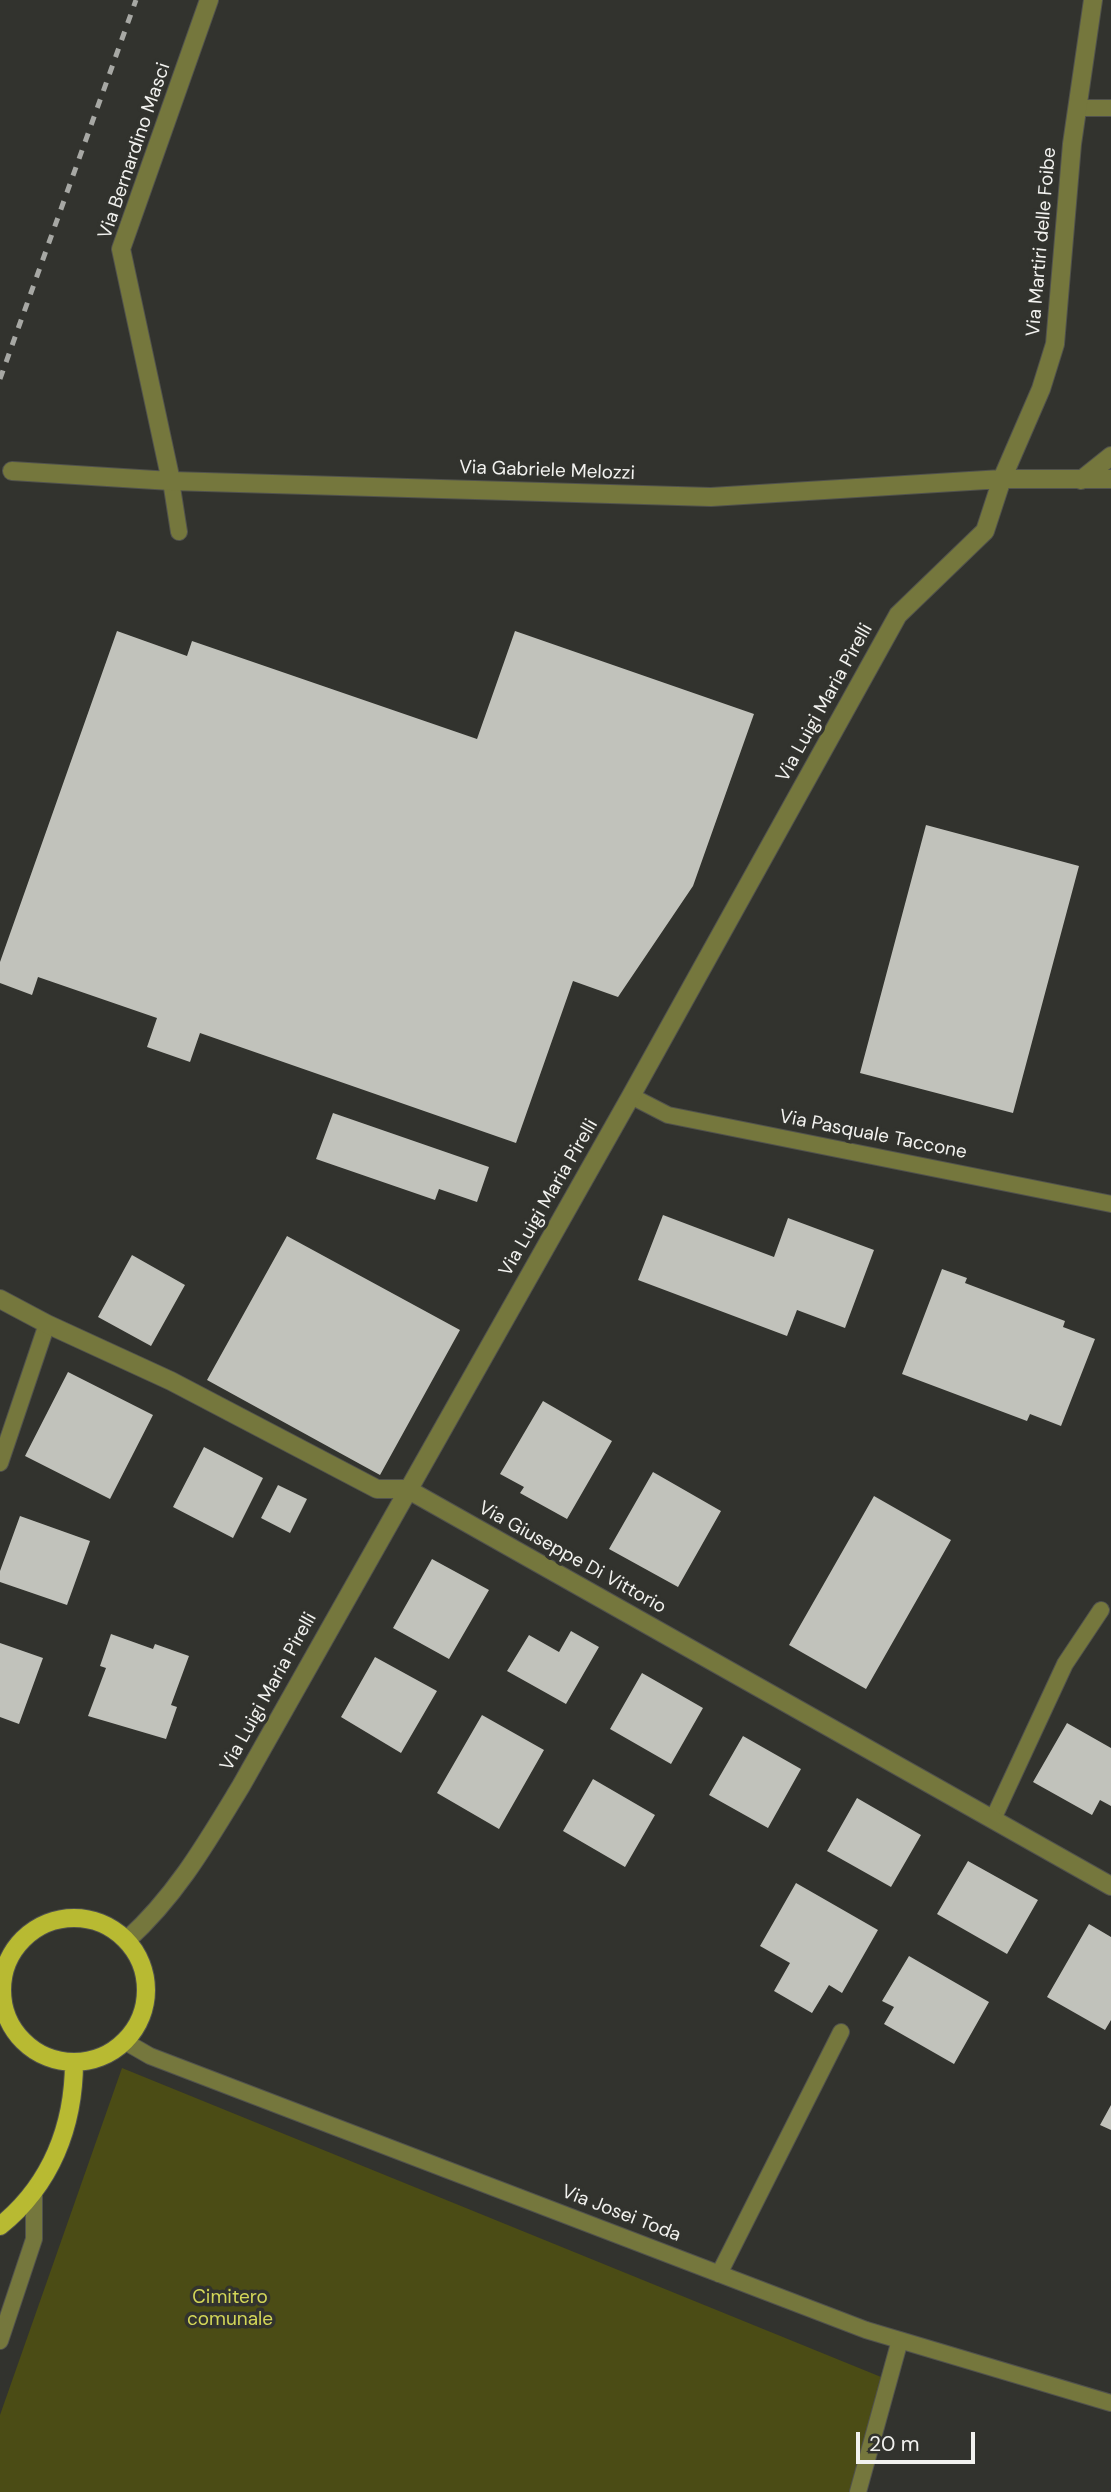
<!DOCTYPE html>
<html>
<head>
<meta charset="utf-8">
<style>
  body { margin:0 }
  #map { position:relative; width:1111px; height:2492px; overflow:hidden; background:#32332e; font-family:"DM Sans",sans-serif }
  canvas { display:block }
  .scale { position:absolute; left:856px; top:2432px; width:119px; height:32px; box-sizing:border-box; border:4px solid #f2f2ef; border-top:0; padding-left:9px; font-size:21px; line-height:24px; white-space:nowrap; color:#f2f2ef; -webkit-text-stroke:5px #32332e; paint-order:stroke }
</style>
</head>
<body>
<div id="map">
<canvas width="1111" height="2492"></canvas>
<div class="scale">20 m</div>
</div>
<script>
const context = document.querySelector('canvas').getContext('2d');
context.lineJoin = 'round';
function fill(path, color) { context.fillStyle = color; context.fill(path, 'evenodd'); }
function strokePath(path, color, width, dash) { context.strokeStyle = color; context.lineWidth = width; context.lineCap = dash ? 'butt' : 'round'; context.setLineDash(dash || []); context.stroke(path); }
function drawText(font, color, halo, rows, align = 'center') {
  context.font = font + ' "DM Sans",sans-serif'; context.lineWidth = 7; context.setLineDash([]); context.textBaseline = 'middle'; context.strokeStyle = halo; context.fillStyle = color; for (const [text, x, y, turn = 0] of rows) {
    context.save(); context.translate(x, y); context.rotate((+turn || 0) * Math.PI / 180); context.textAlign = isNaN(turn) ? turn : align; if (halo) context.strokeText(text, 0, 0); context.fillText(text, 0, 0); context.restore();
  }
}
fill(new Path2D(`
  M122,2068l764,311 -28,113h-858v-77z`), '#4b4c15');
fill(new Path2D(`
  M117,631l70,25 5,-15 285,98 38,-108 239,83 -61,172 -75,111 -45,-16 -57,162 -316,-110 -10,29 -43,-15 10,-29 -119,-41 -6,18 -32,-12v-21z
  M926,825l153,41 -66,247 -153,-40z
  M333,1113l156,54 -12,35 -38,-13 -4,11 -119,-41z
  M663,1215l111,42 14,-39 86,32 -29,78 -48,-18 -10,26 -149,-56z
  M287,1236l173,94 -80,145 -173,-95z
  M132,1255l53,30 -34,61 -53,-29z
  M942,1269l25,9 -2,5 100,38 -2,6 32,12 -34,87 -31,-12 -3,7 -125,-47z
  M68,1372l85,43 -43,84 -85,-43z
  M543,1401l69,40 -45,78 -47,-26 4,-6 -24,-13z
  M204,1447l59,31 -30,60 -60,-31z
  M653,1472l68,39 -43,76 -69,-38z
  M278,1485l29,14 -17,34 -29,-15z
  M874,1496l77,44 -85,149 -77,-44z
  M20,1516l70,25 -23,64 -67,-23v-11z
  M432,1559l57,31 -40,69 -56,-31z
  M571,1631l28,16 -33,57 -59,-33 22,-36 30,17z
  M111,1634l42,15 2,-5 34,12 -18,49 6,2 -11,32 -78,-23 18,-48 -6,-2z
  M0,1643l43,15 -24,66 -19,-7z
  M375,1657l62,34 -36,62 -60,-36z
  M642,1673l61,35 -32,56 -61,-35z
  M482,1715l62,35 -45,79 -62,-36z
  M1067,1723l44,25v58l-11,-6 -8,15 -59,-33z
  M743,1736l58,33 -33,59 -59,-33z
  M593,1779l62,36 -30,52 -62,-36z
  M857,1798l64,37 -30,52 -64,-36z
  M968,1861l70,39 -31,54 -70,-40z
  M796,1883l82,47 -36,63 -13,-8 -17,28 -38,-22 16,-28 -30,-17z
  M1089,1924l22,13v83l-6,10 -58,-33z
  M909,1956l80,46 -35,62 -70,-40 10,-17 -12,-6z
  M1111,2105v25l-11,-5z`), '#c1c2bb');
const service = new Path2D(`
  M1077,108h34
  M171,481l8,51
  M631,1096l37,19 443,89
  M0,1463l47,-139
  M993,1819l72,-155 36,-54
  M124,2041l26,15 716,274 245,73
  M719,2274l122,-242
  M0,2341l34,-102v-46
  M858,2492l42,-152`);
const minor = new Path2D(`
  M12,471l159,10 540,16 291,-18h109
  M1081,480l30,-24
  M171,481l-50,-232 88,-249
  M0,1299l47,25 124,57 206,108h30l704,397
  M127,1940c49,-44 80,-98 114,-154l390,-690 267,-481 87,-84 17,-52 39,-90 14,-45 17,-200 21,-144`);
const primary = new Path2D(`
  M2 1990a72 72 0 1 1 144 0a72 72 0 1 1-144 0Z
  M0,2226c51,-41 74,-100 74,-164`);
strokePath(service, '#51524d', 18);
strokePath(minor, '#51524d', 20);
strokePath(primary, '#51524d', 20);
strokePath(service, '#75773d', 16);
strokePath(minor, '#75773d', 18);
strokePath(primary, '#b8ba32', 18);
strokePath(new Path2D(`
  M0,379l136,-379`), '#a7a8a4', 5, [9, 9]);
drawText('19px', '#f2f2ef', '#32332e', [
  ["Via Bernardino Masci",135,151,-71],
  ["Via Martiri delle Foibe",1042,242,-85],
  ["Via Gabriele Melozzi",547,471,2],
  ["Via Luigi Maria Pirelli",825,703,-61],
  ["Via Pasquale Taccone",873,1135,11],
  ["Via Luigi Maria Pirelli",549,1198,-60],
  ["Via Giuseppe Di Vittorio",572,1558,29],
  ["Via Luigi Maria Pirelli",269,1692,-61],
  ["Via Josei Toda",621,2214,21]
]);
drawText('19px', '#d3d658', '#32332e', [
  ["Cimitero",230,2298],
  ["comunale",230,2320]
]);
</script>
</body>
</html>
